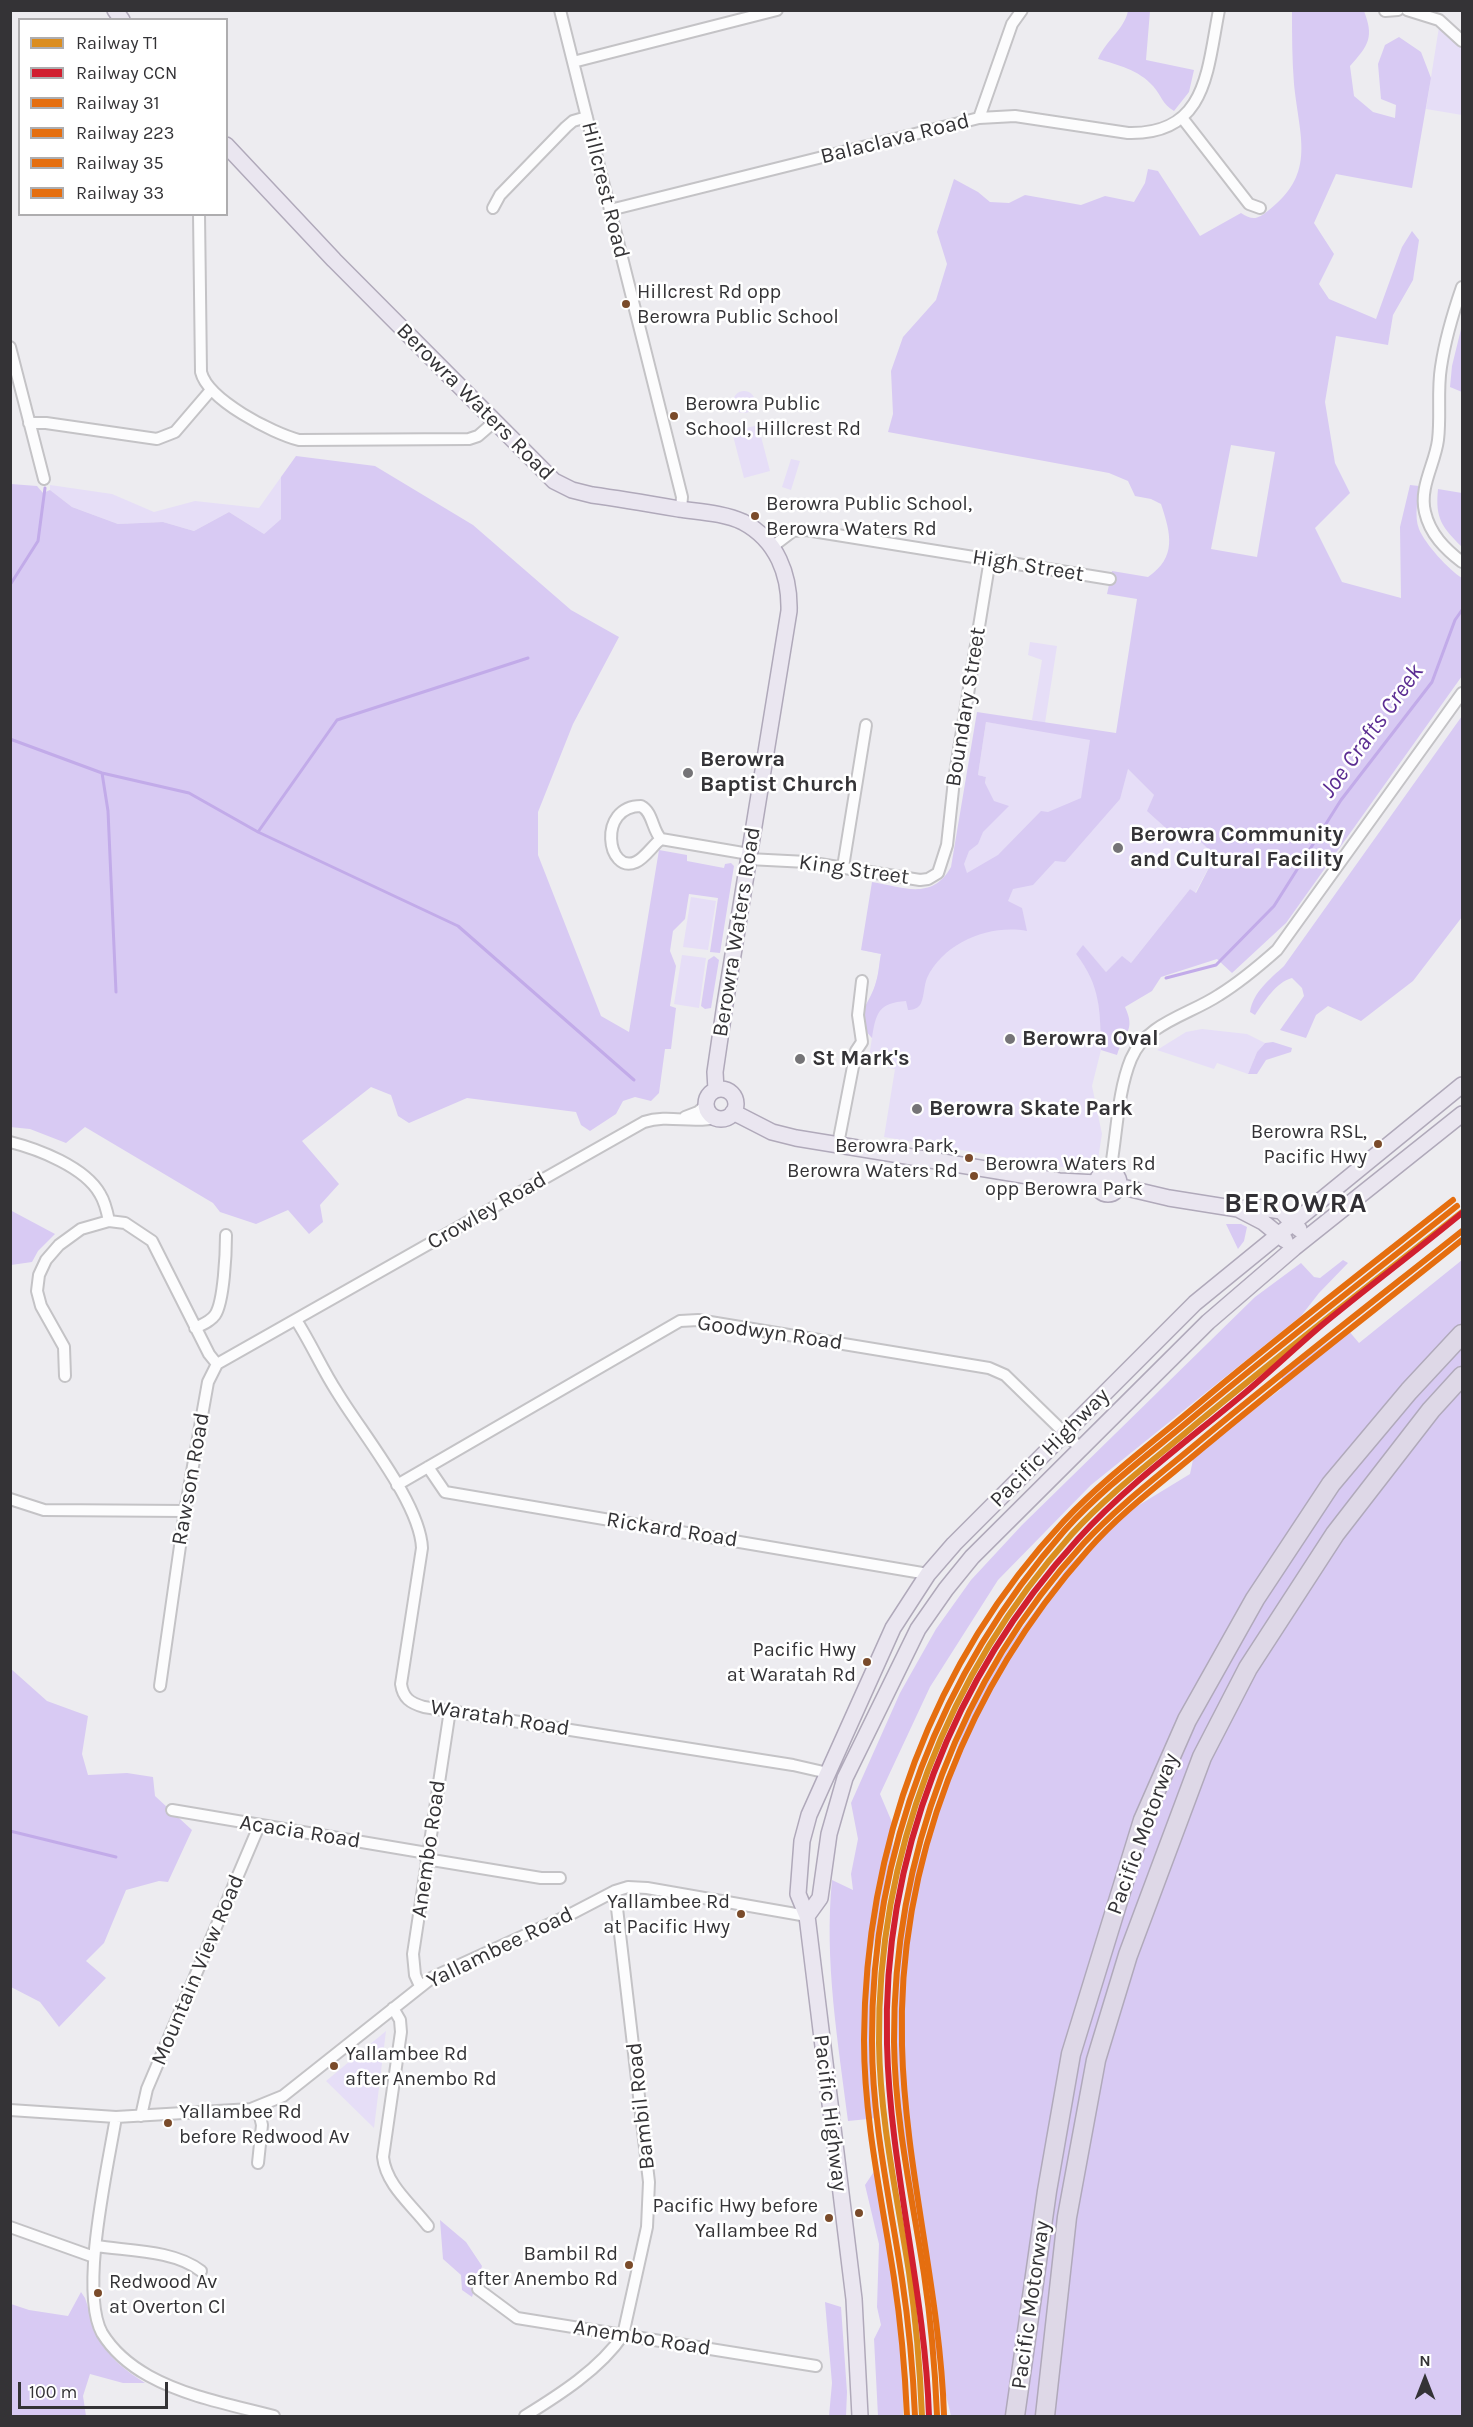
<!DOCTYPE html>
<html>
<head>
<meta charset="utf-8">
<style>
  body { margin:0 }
  #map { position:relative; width:1473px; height:2427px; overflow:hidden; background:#edecf0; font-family:Karla,sans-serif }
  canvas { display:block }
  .frame { position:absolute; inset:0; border:12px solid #343336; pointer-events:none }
  .legend { position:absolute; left:18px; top:18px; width:210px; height:198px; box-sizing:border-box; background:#fff; border:2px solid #aeadaf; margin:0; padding:8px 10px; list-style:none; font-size:18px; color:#343336 }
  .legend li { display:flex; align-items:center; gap:12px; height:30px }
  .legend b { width:30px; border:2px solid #aeadaf }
  .north { position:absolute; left:1395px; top:2349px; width:60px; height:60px; -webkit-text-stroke:4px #fff; paint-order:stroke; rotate:0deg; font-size:16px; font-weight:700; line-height:24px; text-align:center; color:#343336 }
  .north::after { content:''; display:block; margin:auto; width:21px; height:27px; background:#343336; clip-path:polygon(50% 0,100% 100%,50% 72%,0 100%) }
  .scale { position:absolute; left:18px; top:2382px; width:150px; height:27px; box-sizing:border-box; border:3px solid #343336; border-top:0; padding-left:8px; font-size:18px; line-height:21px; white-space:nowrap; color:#343336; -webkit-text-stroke:4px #fff; paint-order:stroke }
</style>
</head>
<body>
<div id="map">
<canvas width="1473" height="2427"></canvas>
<div class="frame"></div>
<ul class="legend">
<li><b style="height:8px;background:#db8d20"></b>Railway T1</li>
<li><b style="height:8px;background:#d11f2f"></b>Railway CCN</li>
<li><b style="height:8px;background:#e56e0f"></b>Railway 31</li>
<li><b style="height:8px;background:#e56e0f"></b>Railway 223</li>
<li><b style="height:8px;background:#e56e0f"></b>Railway 35</li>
<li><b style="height:8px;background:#e56e0f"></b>Railway 33</li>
</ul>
<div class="north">N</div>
<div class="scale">100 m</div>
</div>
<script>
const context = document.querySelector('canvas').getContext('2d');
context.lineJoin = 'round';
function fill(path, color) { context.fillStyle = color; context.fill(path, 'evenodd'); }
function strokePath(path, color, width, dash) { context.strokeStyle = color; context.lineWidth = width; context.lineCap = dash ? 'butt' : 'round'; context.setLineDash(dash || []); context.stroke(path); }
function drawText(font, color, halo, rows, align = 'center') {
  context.font = font + ' Karla,sans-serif'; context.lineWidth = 5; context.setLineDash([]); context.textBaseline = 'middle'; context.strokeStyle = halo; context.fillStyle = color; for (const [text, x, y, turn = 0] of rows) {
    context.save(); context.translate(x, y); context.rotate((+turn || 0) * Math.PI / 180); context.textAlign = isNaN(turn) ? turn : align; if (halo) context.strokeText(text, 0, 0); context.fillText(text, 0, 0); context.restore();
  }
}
fill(new Path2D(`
  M1439,27l23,21v67l-36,-6z
  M733 402a11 11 0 1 1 22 0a11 11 0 1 1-22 0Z
  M758,425l12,46 -26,7 -12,-46z
  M791,459l9,2 -9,29 -9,-3z
  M281,477v42l-17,15 -35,-22 -35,19 -31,-9 -45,2 -46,-17 -22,-17v-5l62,9 42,18 41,-11 64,7z
  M1030,642l27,4 -12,77 -13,-3 10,-60 -14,-5z
  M986,722l102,16 40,31 87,87 -20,37 -5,-4 -59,74 -9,-6 -16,15 -23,-26 -7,8 13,17 8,19 3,28 1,32 -9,36 10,48 -5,31 -11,6 -202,-34 11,-68 -27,-6 4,-25c-21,-24 -2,-32 4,-56 3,-9 3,-19 5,-28l-20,-4 87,-47 34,-100 4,-26 -8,-2z
  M691,897l25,4 -8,49 -25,-3z
  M682,955l24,3 -7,50 -25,-4z
  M1202,1029l45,5 18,9 -8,9 -9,22 -31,-11 -3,6 -57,-19 29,-18z
  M386,2031l-12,97 -48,-47z`), '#e6def7');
fill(new Path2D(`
  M1128,11h22l-4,49 48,10 -5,22 -15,19c-12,-7 -12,-15 -21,-25 -14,-16 -35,-21 -55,-27 8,-19 26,-29 30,-48z
  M1292,11h72c10,26 5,34 -14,55l4,30 19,16 22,6 1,-13 -15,-6 -3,-35 7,-19 14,-8 22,15 10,26 -19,110 -76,-14 -22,49 20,31 -15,30 10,15 47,20 26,-72 10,-16 7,9 -6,40 -20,35 -5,30 -52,-9 -11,66 10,61 15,30 -35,35 27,54 59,16 -1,-71 10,-42 9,1c-1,14 -5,30 0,43 6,15 30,41 43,49v98l-176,247 -54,50 -15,-14 -56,18 -9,14 -27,16c11,24 -1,25 -8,48l-16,-5c-1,-39 0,-64 -25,-96l7,-9 23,27 16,-16 9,7 59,-74 6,4 19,-37 -28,-28 -20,1 -20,-18 7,-16 -26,-26 -8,30 -55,63 -10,-1 -22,24 -20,4 -5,12 14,7 5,23c-37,-7 -83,11 -100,47 -3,7 -3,21 -7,27 -3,4 -8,5 -12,5l-2,-9c-27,2 -30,11 -34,37 -22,-23 -2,-32 4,-56 3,-9 3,-19 5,-28l-20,-4 11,-68c31,5 60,19 79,-15l26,-155 139,21 21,-134 -30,-5 5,-23 36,6c29,-20 23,-43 13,-73l-10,-5 -16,-3 -7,-15 -19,-8 -221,-41 5,-18 -2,-43 12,-34 33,-37 11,-36 -10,-32 17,-53 24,13 12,10 19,1 16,-8 56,10 24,-9 29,6 11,-19 3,-14 10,2 42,65 41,-23c12,8 17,6 28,-3 48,-37 30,-74 25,-126 -2,-24 -2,-49 -2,-73zM1231,445l44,7 -18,105 -46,-8zM986,722l104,18 -9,58 -33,14 -7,-1 -43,44 -31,18 -3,-9 5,-13 9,-7 5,-12 26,-26 -15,-5 -9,-18 1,-6 -8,-2z
  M1462,325v67l-12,-5 2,-21z
  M296,456l79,10 98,59 98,85 48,27 -46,87 -35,88v43l63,161 28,16 30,-182 28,5v6l37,7 1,-4 6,-1 3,3 -14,87 -10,-1 8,-54 -29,-4 -4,25 -12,12 -3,20 6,15 -6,40 6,2 -5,41h-6l-6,44 -8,8 -16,-4 -12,4 -7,13 -26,17 -9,-6 -5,-13 -109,-14 -58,25 -11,-7 -7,-21 -20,-8 -69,54 37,43 -19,21 3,17 -14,12 -21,-24 -32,14 -36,-12 -7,-9 -128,-76 -19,16 -36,-14 -20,-2 1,-643 26,2 6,7 7,-3 22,17 46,17 45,-2 31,9 35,-19 35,22 17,-15v-42z
  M1438,489l24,4v54c-20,-20 -27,-28 -24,-58z
  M1462,716v201l-49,64 -52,40 -33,-15 -12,9 -10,23 -26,-8 24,-34 -2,-8 -10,-10c-16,4 -28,24 -37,37l-5,-3c3,-20 20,-33 34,-46z
  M714,956l5,4 -8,48 -6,1 -4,-3 7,-46z
  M1273,1042l19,6 -1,4 -25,8 -9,14h-9l9,-22 8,-9z
  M10,1210l45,24 -17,17 -6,11 -21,3z
  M1226,1224h15l6,3 -3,14 -6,8z
  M1343,1260l5,3 -29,30 -18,23 -210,169 -93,95 -68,107 -50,107 14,33 -2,28 -20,99 -2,64 8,100 -30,3c-10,-80 -24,-160 -16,-241l21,10 -2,-16 7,-35 -7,-36 49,-110 36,-64 35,-49 51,-55 233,-228 46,-34 13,14 6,1z
  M1462,1260v1156h-511l-19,-79 -30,-210 -7,-81 1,-70 10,-79 65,-190 42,-67 57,-76 56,-51 64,-39 4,-19 87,-66 1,-13 58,-43 8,-3 11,13z
  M10,1668l37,33 41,15 -6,38 6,21 39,-2 26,4 2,19 37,34 -24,52 -9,-1 -33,9 -22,53 -18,18 20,17 -47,49 -19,-25 -29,-15z
  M875,2170c17,82 31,163 28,246h-25l-4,-77 7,-14 -4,-18 2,-63 -14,-59z
  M440,2220l26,22 16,24 -10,31 -10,-7 -1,-15 -18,-16z
  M81,2292l4,6c15,46 18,58 60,85h-22l-33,-9 -7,22 3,20h-75v-112l18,6 39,6z
  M825,2302l16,5 6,85 -1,24h-17l3,-33z`), '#d8caf3');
strokePath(new Path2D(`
  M10,585l28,-44 7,-53
  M10,739l92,34 87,20 69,39 200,94 176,154
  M102,773l6,38 8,181
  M258,832l79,-112 191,-62
  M1166,978l50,-13 58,-59 67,-106 91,-118 23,-62 7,-10
  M10,1831l106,26`), '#c2abe9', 3);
const minor = new Path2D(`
  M560,10l122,487 -1,12
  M1407,10l32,10 23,21
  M1385,11l13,-1
  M573,62l204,-52
  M979,118l33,-94 10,-14
  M1183,119l66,85 11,4
  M493,208l7,-13 66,-68 7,-6 14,-4
  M610,210l369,-92 36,-2 113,17c79,2 79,-62 91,-123
  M199,214l2,158c7,28 71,61 98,68l170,-1 9,-3 15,-13
  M1462,287c-9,26 -17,53 -21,80 -4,24 0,49 -3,73 -3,24 -19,47 -13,72 5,22 20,37 37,50
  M10,347l34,132
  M29,423h17l111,16 18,-7 36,-42
  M772,547l21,-16 13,-1 304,49
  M661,839c-8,6 -16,19 -25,23 -29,13 -39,-56 5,-56 12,6 11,24 20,33l88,15
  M748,859l59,3 113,18 8,-1 10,-6 9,-28 7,-65 36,-221
  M843,867l23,-142
  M685,1117l13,-5 8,-7
  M10,1142c28,7 75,25 90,52 5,8 7,17 9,27
  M838,1144l18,-93 6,-9 -4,-27 4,-34
  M1110,1172c7,-36 7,-79 21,-113 15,-36 58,-44 88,-64 21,-13 40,-29 58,-45l185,-257
  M296,1320c15,23 26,49 41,72 24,40 83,111 85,156l-21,136c2,14 9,19 23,23l369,58 35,8
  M195,1328c8,-4 15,-6 20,-13 9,-13 11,-63 11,-80
  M65,1376l-1,-29 -23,-41 -4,-15 2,-16 7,-15 13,-15 22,-16 28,-8 16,2 27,18 57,113 8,10
  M428,1467l17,25 483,82
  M397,1485l283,-164 18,-1 291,48 16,7 76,74
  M10,1499l34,11 141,1
  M160,1686l25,-175 23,-129 9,-18 427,-242c24,-8 48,2 72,-4
  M172,1810l255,43
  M426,1859l115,19h19
  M420,1986l-5,-11 -2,-21 37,-244
  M393,2008l7,12 1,12 -18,125c3,28 29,48 45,69
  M10,2110l106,7 135,-8 32,-13 150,-119 136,-62 46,-24 13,-4 19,1 160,28
  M141,2116l6,-27 112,-263
  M116,2117c-8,49 -37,174 -14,216 11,18 29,33 47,43 38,21 83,29 125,40
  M258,2163l4,-38 -4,-17
  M10,2227l84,30
  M96,2246c33,5 78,4 105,25
  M478,2289l39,29 299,48
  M525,2416c34,-21 75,-47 98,-81l24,-108 2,-45 -34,-291`);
const primary = new Path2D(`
  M115,10l7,10
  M226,145l108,115 220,221 18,9 20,5c29,4 58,9 87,14 21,3 45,4 64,13 34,18 47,53 46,89l-64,393 -10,68 1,18
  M706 1104a15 15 0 1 1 30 0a15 15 0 1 1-30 0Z
  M733,1112l39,20 24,6 263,43 38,2
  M1097 1183a11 11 0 1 1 22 0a11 11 0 1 1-22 0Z
  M1118,1186l51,12 69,11 18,-2 25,4 18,18
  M1238,1209l25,13 22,18
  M807,1916l13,-18 9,-64 16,-56 73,-149 28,-40 26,-32 236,-235 86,-74 168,-134
  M860,2416l-6,-117 -47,-383 -9,-22 4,-53 7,-26 84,-187 35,-54 26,-30 241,-241 267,-218`);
const motorway = new Path2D(`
  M1015,2416l32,-225 24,-137 72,-234 44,-100 68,-121 76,-115 78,-93 53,-57
  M1045,2416l22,-199 29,-157 32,-105 74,-198 46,-89 87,-134 96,-124 31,-34`);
strokePath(minor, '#c4c3c6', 14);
strokePath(primary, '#b0a9ba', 18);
strokePath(motorway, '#b0a9ba', 21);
strokePath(minor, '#fcfcfd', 10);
strokePath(primary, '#eae6f0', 15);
strokePath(motorway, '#ded8e7', 18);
strokePath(new Path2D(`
  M922,2416c-2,-48 -6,-96 -13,-144 -12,-76 -29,-152 -30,-229 -2,-188 68,-369 193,-509 37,-41 82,-74 124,-110 87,-72 177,-142 266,-212`), '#db8d20', 6);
strokePath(new Path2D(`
  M929,2416c-4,-125 -39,-247 -42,-372 -5,-186 66,-368 191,-505 50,-55 112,-100 168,-147 26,-22 50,-45 76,-67 46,-38 94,-74 140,-112`), '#d11f2f', 6);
strokePath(new Path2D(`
  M915,2416c-2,-46 -6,-91 -13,-137 -12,-79 -30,-158 -30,-238 -1,-190 68,-368 193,-511 37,-41 83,-75 126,-111 87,-73 177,-142 266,-213`), '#e56e0f', 6);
strokePath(new Path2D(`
  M937,2415c-2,-47 -6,-94 -13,-141 -12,-77 -29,-154 -30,-232 -1,-185 66,-363 190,-499 36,-39 78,-70 118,-104 85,-71 173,-139 260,-208`), '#e56e0f', 6);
strokePath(new Path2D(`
  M907,2416c-2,-46 -6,-92 -13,-138 -12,-78 -30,-158 -30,-238 1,-192 68,-378 200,-519 37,-39 80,-72 121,-106 87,-74 178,-144 268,-215`), '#e56e0f', 6);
strokePath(new Path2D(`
  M944,2415c-4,-124 -39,-246 -42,-370 -5,-183 66,-360 186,-495 34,-39 77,-70 116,-103 85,-71 172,-138 258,-207`), '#e56e0f', 6);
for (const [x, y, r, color] of [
  [626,304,5,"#7a4b2a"],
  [674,416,5,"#7a4b2a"],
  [755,516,5,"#7a4b2a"],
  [688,773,6,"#757477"],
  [1118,848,6,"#757477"],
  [1010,1039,6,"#757477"],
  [800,1059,6,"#757477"],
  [917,1109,6,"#757477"],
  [1378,1144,5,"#7a4b2a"],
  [969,1158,5,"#7a4b2a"],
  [974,1176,5,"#7a4b2a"],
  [867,1662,5,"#7a4b2a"],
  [741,1914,5,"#7a4b2a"],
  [334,2066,5,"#7a4b2a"],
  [168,2123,5,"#7a4b2a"],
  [859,2213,5,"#7a4b2a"],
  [829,2218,5,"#7a4b2a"],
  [629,2265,5,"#7a4b2a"],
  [98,2293,5,"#7a4b2a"]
]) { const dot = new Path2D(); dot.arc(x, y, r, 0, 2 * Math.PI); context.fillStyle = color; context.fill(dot); strokePath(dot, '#fff', 2); }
drawText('20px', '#343336', '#fff', [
  ["Hillcrest Rd opp",637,292],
  ["Berowra Public School",637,317],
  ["Berowra Public",685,404],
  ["School, Hillcrest Rd",685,429],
  ["Berowra Public School,",766,504],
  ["Berowra Waters Rd",766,529],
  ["Berowra RSL,",1367,1132,"right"],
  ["Pacific Hwy",1367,1157,"right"],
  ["Berowra Park,",958,1146,"right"],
  ["Berowra Waters Rd",958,1171,"right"],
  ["Berowra Waters Rd",985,1164],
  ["opp Berowra Park",985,1189],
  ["Pacific Hwy",856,1650,"right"],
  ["at Waratah Rd",856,1675,"right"],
  ["Yallambee Rd",730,1902,"right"],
  ["at Pacific Hwy",730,1927,"right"],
  ["Yallambee Rd",345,2054],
  ["after Anembo Rd",345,2079],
  ["Yallambee Rd",179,2112],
  ["before Redwood Av",179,2137],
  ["Pacific Hwy before",818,2206,"right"],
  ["Yallambee Rd",818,2231,"right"],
  ["Bambil Rd",618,2254,"right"],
  ["after Anembo Rd",618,2279,"right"],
  ["Redwood Av",109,2282],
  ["at Overton Cl",109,2307]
], 'left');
drawText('22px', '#343336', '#fff', [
  ["Balaclava Road",895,139,-14],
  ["Hillcrest Road",605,190,76],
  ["Berowra Waters Road",475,402,45],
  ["High Street",1028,566,9],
  ["Boundary Street",966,707,-81],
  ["King Street",854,870,8],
  ["Berowra Waters Road",737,932,-81],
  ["Crowley Road",487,1211,-30],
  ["Goodwyn Road",770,1333,8],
  ["Pacific Highway",1050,1448,-45],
  ["Rawson Road",191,1479,-80],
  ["Rickard Road",672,1530,9],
  ["Waratah Road",500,1718,9],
  ["Acacia Road",300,1832,9],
  ["Pacific Motorway",1143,1834,-70],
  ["Anembo Road",429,1849,-82],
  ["Yallambee Road",500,1948,-26],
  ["Mountain View Road",198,1970,-67],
  ["Bambil Road",641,2106,-96],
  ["Pacific Highway",830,2113,83],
  ["Pacific Motorway",1031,2305,-82],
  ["Anembo Road",642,2338,9]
]);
drawText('bold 22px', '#343336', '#fff', [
  ["Berowra",700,760],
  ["Baptist Church",700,785],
  ["Berowra Community",1130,835],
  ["and Cultural Facility",1130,860],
  ["Berowra Oval",1022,1039],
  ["St Mark's",812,1059],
  ["Berowra Skate Park",929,1109]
], 'left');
drawText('italic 24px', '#5c2e93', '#fff', [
  ["Joe Crafts Creek",1372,731,-54]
]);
context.letterSpacing = '1.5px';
drawText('bold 28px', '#323035', '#fff', [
  ["BEROWRA",1296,1204]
]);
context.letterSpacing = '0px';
</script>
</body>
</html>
